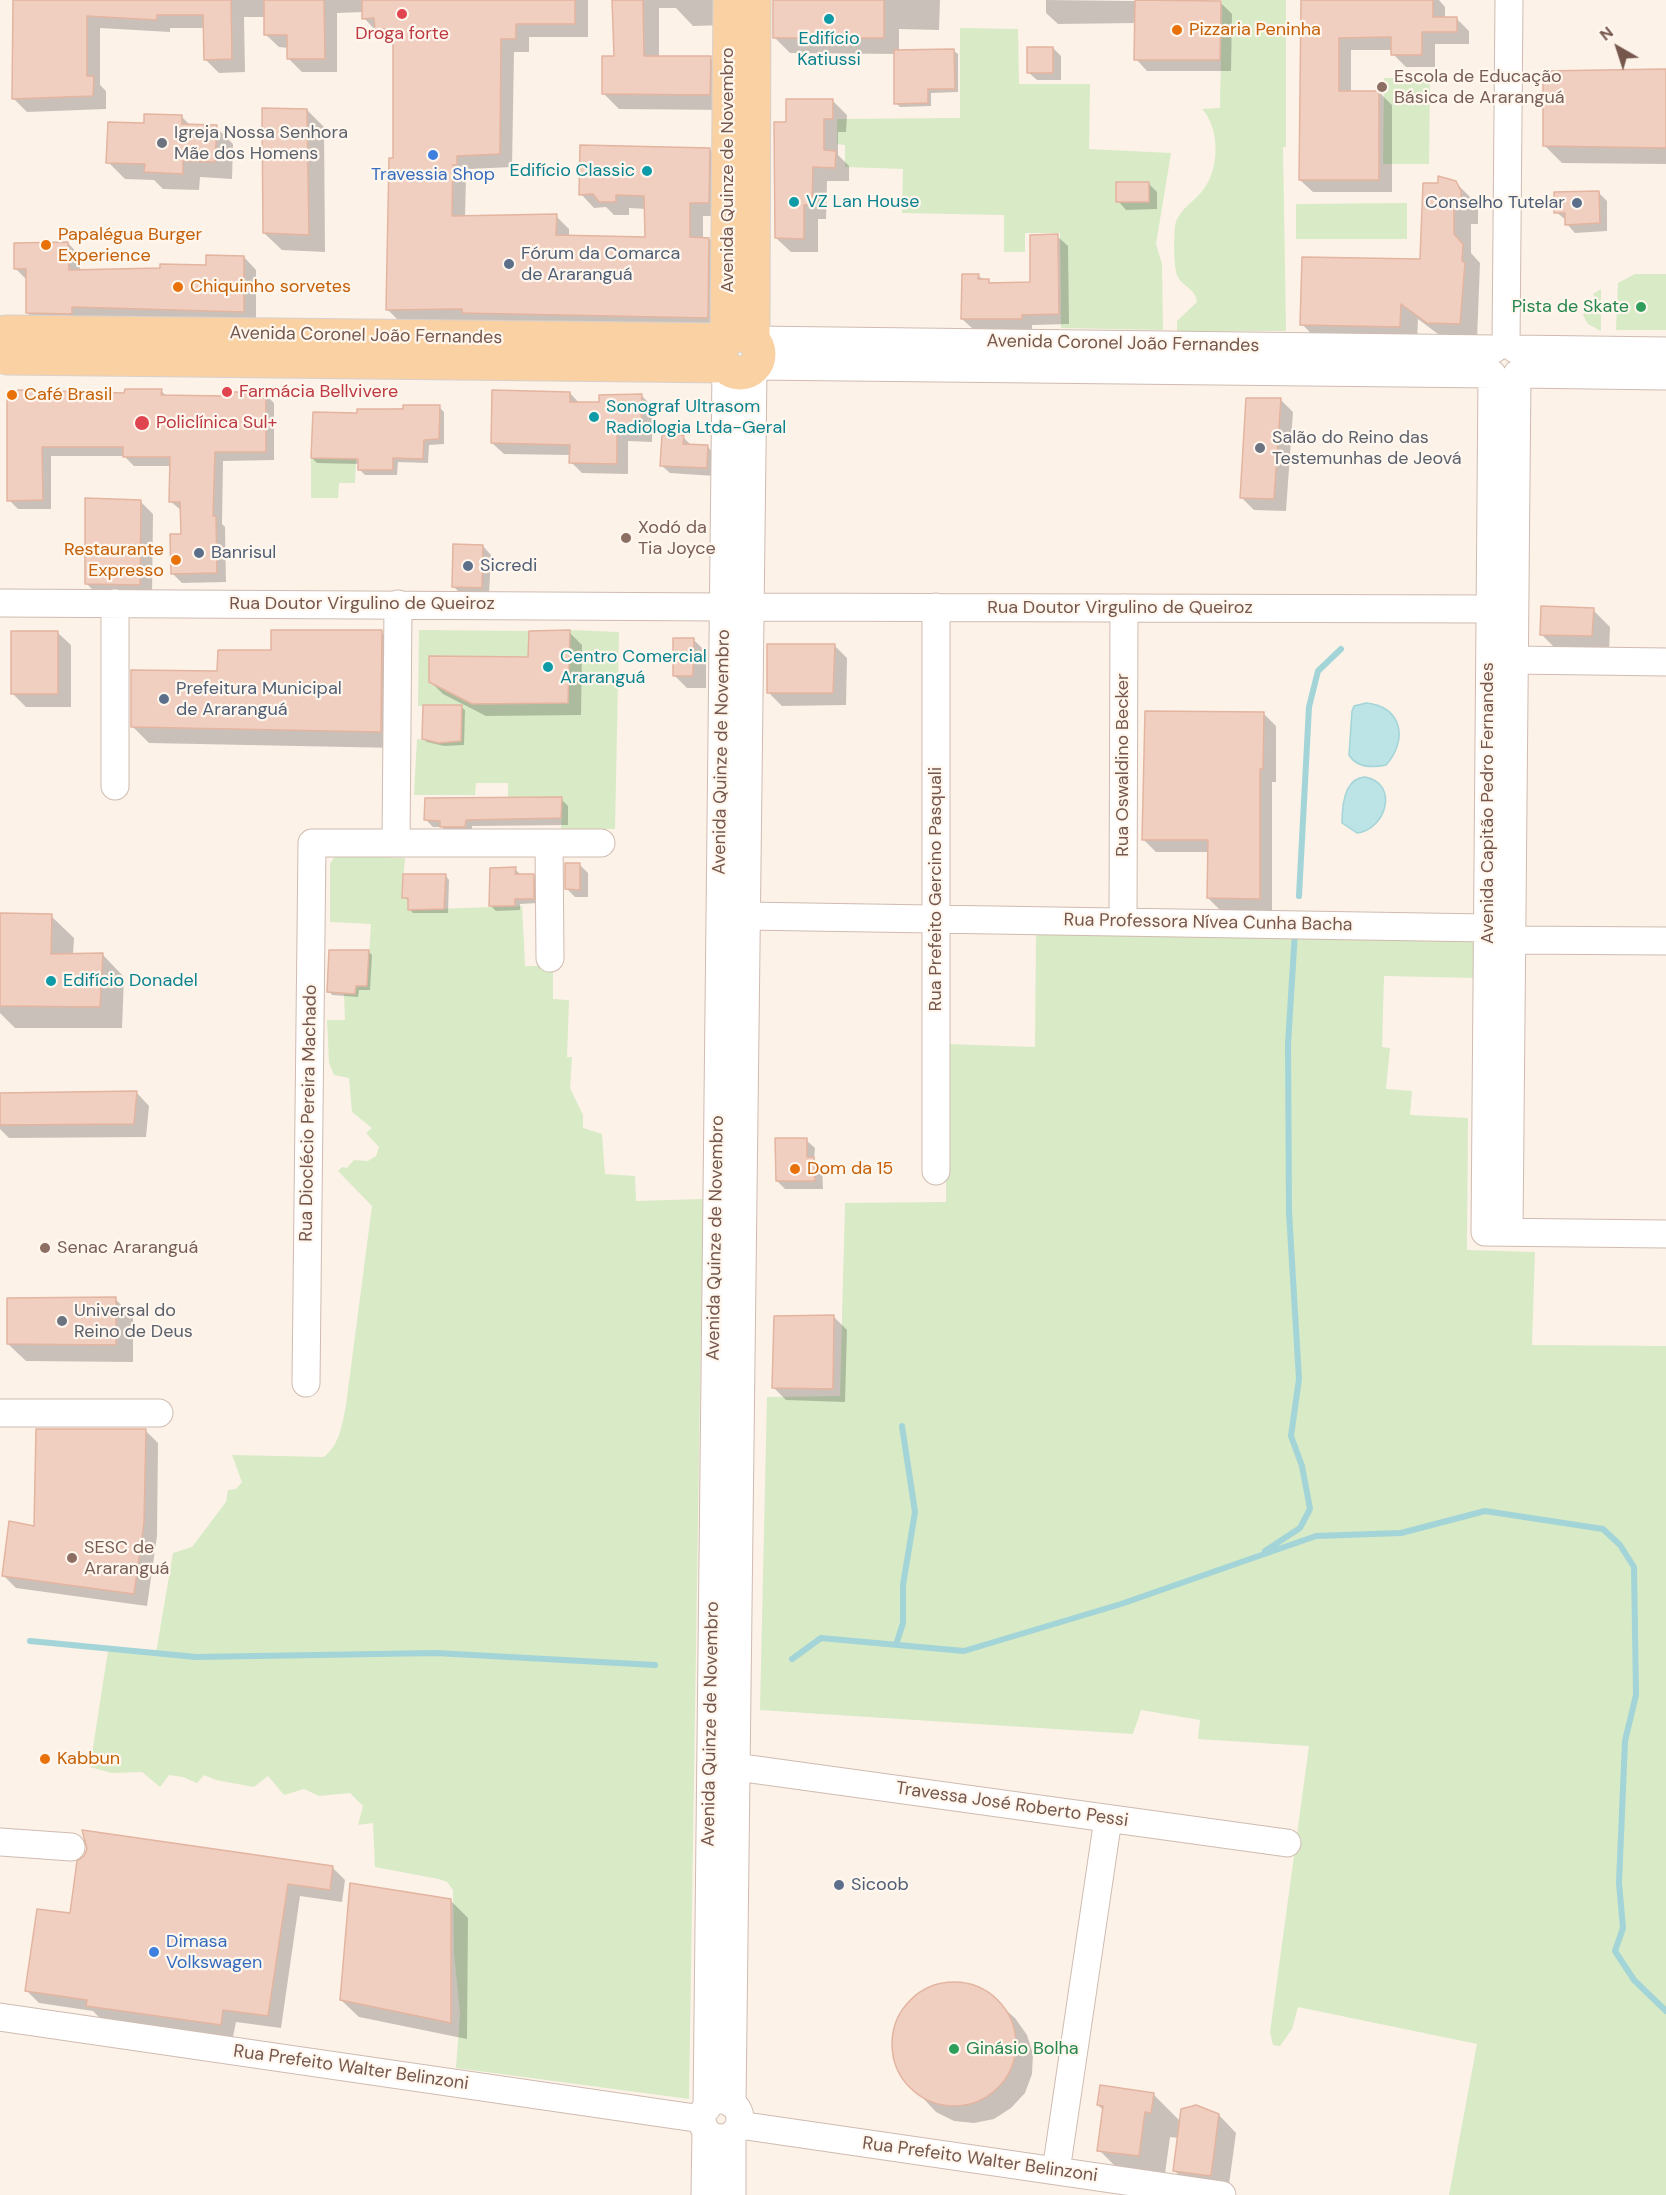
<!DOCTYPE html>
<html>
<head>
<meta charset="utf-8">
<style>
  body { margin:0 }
  #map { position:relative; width:1666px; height:2195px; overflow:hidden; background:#fcf2e8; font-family:"DM Sans",sans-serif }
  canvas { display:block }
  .north { position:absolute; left:1588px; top:18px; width:60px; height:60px; -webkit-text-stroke:4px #fff7ee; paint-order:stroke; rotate:321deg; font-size:16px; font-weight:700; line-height:24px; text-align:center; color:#76574c }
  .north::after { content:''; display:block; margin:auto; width:21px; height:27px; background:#76574c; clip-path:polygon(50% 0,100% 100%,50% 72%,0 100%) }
</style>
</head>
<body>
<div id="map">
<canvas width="1666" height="2195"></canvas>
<div class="north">N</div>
</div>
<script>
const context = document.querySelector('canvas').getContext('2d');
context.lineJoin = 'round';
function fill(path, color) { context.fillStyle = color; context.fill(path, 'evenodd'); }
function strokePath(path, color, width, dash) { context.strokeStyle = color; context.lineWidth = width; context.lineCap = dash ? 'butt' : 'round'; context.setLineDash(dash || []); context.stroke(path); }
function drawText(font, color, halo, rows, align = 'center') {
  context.font = font + ' "DM Sans",sans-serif'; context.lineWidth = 4.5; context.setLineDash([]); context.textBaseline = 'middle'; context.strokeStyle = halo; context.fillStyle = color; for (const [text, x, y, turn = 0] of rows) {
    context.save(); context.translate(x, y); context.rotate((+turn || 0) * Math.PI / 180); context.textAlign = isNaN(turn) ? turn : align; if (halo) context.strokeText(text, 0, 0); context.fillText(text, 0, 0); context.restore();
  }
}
fill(new Path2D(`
  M1222,0h64v147h-3l3,184h-109v-10l20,-19c-1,-13 -14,-15 -19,-25 -5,-9 -4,-41 -3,-51 3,-16 19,-24 28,-36 17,-21 17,-62 -1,-81l18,-1z
  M960,28l58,1 1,55h71l-1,65 82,4 -15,91 6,20 1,66 -102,-2 -1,-95h-35v19h-21v-37l-102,-2 1,-44 -58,-2v-22l-8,-1v-25l123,-1z
  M1384,78h46l-1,86h-46z
  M1407,203v36h-111v-35z
  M1635,274h31v56h-50l2,-47z
  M1601,289v42l-13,-7 -5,-9 7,-15 8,1 -5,-7z
  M311,458l45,1 -1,24h-16l-1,15h-27z
  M419,630l110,1 -2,72h41l2,-73 49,2 -4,197 -54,1 1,-33 -54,1v-15h-32l-1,12h-61l3,-56 22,4 22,-2 1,-35h-44zM429,656l76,1 -70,28 -6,-3z
  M341,855l64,3 -3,39 6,1v12l114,-4 3,60h28v33l16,1 -2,57h5l-2,31 13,27v13l19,6 3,40 30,2 1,25 67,-2 -14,900 -233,-31 4,-54 -6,-61 -1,-63 -6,-8 -8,-3 -64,-12 -2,-44 -15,2 5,-19 -13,-13 -31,3 -15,-7 -20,6 -16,-19 -14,11 -38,-7 -12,-5 -7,8 -14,-6 -14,-2 -9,12 -18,-15 -30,1 -22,-6 18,-116 48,2 17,-100 19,-6 34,-45 2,-12 8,-1 6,-7 -10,-27 92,2c16,-13 18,-32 22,-52l26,-199 -34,-35 4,-4 5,1 7,-8 14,1 8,-5 3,-9 -13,-14 6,-5 -20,-16 -3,-34 -15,-3 -5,-12 -2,-43h18l-1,-27 11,1 1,-8h11l4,-62 -41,-2v-58l5,-8z
  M1036,933l442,5 -1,40 -93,-2 -2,71 8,1 -4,41 26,2 -2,24 58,3 -1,132 68,2 -3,93 134,1v849h-217l28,-151 -179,-37 -6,22 -12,17 -7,-1 -3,-13 39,-286 -111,-7 2,-19 -59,-10 -8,24 -373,-24 7,-313 73,-1 5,-193 101,-1v-158l89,3z`), '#d8eac6');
const water = new Path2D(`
  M1366,703c37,3 42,38 20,62 -14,3 -29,3 -37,-10l3,-44 2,-5z
  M1365,777c34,6 22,52 -8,56l-15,-10c0,-18 2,-45 23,-46z`);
fill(water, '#bce3e6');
strokePath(water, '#a3d4d7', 1.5);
fill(new Path2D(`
  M13,0h575v37h-59v15h-15l-2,115 -42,2v9h-4l-1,39 91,-1 13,13v8l78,1 -1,-29 -17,-1v7h-15l-8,-8 -12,1 -13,-14 128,-45 14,13 -1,54h-19v23h6l13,14 -1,78 -320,-8 -13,-13 7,-151 -2,-118 -16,-9 -13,-14v-6l-27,1v59h-35l-13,-13v-11l-10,-1 -14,-13v-17h-21l1,55 -26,1 -14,-14v-31h-35v4l-70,-4v57l6,6v18l-79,3 -14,-14z
  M614,0h113v25l-34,1 -17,-18h-17v50h51l16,16v36l-107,-1 -16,-16 12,-35z
  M775,0h165l-1,30 -40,-1v22h55l4,3v38l-27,1v13l-31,1 -4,-4v-49l-106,-1 -16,-16z
  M1046,0l174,2 12,12 -1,57h-84l-11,-12v-36l-78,1 -12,-11z
  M1302,0h137l6,7v11h11l13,13v13h-34v23h-29l-13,-13v-4h-42v42h28l13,13v87h-79l-13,-12z
  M1053,48l8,8v24h-24l-9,-8z
  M1666,71v93l-104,-1 -17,-17z
  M832,100l15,15 -1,17h-8v23l11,11v15h-22l-1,38h-8v33h-27l-15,-14 11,-114z
  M307,110l17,17 1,125 -43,-2 -18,-17z
  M182,117l9,9 25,1 17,17 -1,35 -32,-2 -1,13 -36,-1 -9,-9 -29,-1 -17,-17 37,-37z
  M1455,182l18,18 5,10v14h-7v29l9,10 -3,77h-31l-28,-21 -1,24 -98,-1 -17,-18 119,-64z
  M1149,184l8,8v17l-31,1 -8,-9z
  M1599,193l8,8v30l-32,2 -8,-9 -1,-4 -10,-8z
  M1057,236l11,10 1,78 -37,1v4h-59l-11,-10 16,-43 15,8 39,-1z
  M68,243l12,13v15l127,-4 37,-10 12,13v54l-216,1 -13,-12v-33l-11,-11z
  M161,391l6,5 58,1 40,-3 9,9v57l-51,1 -1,63 3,3 1,55 -44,1 -10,-10 10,-38v-24l-12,-10 1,-35h-37l-10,-10h-73v53h-33l-9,-9 -1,-100z
  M570,393l10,11h20l41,-9 11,11v36l-24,-1v33l-46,-1 -11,-11v-7l-67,-1 -12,-11z
  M1280,399l13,13 -7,99 -32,-1 -13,-13z
  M439,407l5,5v32l-15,1 -1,18 -30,-1 -1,13h-32l-5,-5v-6l-43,-1 -5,-5 46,-44v-4z
  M683,437l8,8 16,1 8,9v21l-45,-3 -9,-8z
  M140,501l13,13 -1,83 -53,-1 -13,-13z
  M483,546l8,9 -2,40h-27l-9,-9z
  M1593,610l17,17 -1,26 -51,-2 -17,-17z
  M381,632l17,16 -1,100 -248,-5 -17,-17 87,-53 54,-21z
  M569,632l13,13 -1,70 -95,1 -43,-22 -13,-13 99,-22z
  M58,633l13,12v62h-45l-13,-13z
  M693,639l13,13v36h-19l-13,-13z
  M834,645l13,13 -1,47 -64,1 -13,-13z
  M461,707l4,3 -1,35 -20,1 -17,-4 -4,-3z
  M1263,713l13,13v56h-4v129h-51l-13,-13 1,-46h-53l-13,-13z
  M561,799l7,7v19l-96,1v8h-23l-7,-7h-9l-7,-7z
  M579,864l9,9v24h-13l-8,-8z
  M515,869l5,5 13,1 5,6v22l-18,1v6l-24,1 -5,-5z
  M446,876l3,4 -1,33h-35l-4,-4v-8l-5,-4z
  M0,915l51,1 23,22 -1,17 29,-1 22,23 -2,51h-107l-15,-15z
  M368,951l4,4 -2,35h-11l-1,7 -26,-2 -3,-4z
  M137,1093l12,13 -3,31 -137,1 -9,-9v-35z
  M806,1140l9,8 -1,11 8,8 1,22h-38l-8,-8z
  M115,1299l18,17v46l-107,-1 -18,-17z
  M834,1317l13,13 -2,72 -59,-2 -13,-13z
  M145,1430l13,13 -1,93 -10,70 -131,-18 -13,-13 33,-47z
  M333,1868l12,12 -3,22 -42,-6 -19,132 -45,-6 -3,15 -133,-19 -7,-7 -54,-8 -13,-13 45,-75z
  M450,1900l18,18 -1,121 -108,-22 -18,-17z
  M961,1983l20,5 34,30 12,17 6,19 -1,20 -7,19 -14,15 -17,11 -20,4 -20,-2 -18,-9 -14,-15 -18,-18 -9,-18 -3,-20 4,-20 11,-17 15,-13 19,-7z
  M1153,2094l28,28 38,-7 17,18 -8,59 -37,-4 -17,-18 5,-32 -9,-1 -6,44 -39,-5 -26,-26 5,-39 -6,-6z`), '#0003');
strokePath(new Path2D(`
  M1299,896l10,-189 9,-36 23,-22
  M1265,1551l35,-23 10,-19 -8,-43 -11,-30 8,-57 -10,-167 -1,-168 7,-112
  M30,1641l166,16 240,-4 219,12
  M896,1645l7,-22v-38l12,-73 -13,-86
  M792,1659l29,-21 143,13 157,-47 195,-68 85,-3 84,-22 118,18 17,16 14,22 2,128 -11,46 -6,142 4,45 -8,23 19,29 32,31`), '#a3d4d7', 6);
const building = new Path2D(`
  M13,0h218l1,59 -28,1 -1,-45h-46v5l-70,-4v60h7l-1,20 -81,3z
  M264,0h60l1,59h-38v-24h-23z
  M362,0h213v24h-59v15h-15l-1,115 -43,2v9h-4l-1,51 105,-2 -1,21 89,2 -1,-41 -28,-1v7h-17l-6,-8 -14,1 1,-50 130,3 -1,55h-19v34l19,1 -1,80 -246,-5v-4l-76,1 3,-152h4v-120h-5v-9h-13l-1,-11 -12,1z
  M612,0h31l1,56h67l-1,39 -108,-1v-38h12z
  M773,0h111v38h-111z
  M1135,0l86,1 -1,59h-86z
  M1301,0h132v17h24v15h-35v23h-31v-18l-52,1v53h40v89h-80z
  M1027,47h26v26h-26z
  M954,49l1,40h-27v14l-34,1v-54z
  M1666,69v79l-123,-2v-75z
  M786,99h47v20h-9v31l12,1 -1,17 -22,-1 -1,38h-8v34l-29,-1 -1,-116h12z
  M262,108l45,1 2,126 -46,-2z
  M144,114l38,1v9l35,1 -2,37 -32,-1v13l-39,-2 1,-8 -39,-1 2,-41 36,1z
  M1438,176l18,5 5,10 1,17h-8v26l9,10 -1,17 3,2 -5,61 -33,-1 -26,-19 -1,23 -100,-2 2,-68 118,2 3,-76h15z
  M1116,182h33v20h-33z
  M1599,191l1,32 -35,2v-12h-11v-21z
  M1058,234l1,80 -37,1v4h-61l1,-45h17l-1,5h11v4l41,-1v-47z
  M68,242l1,28 91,-2v-4l46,1v-10l38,1v56l-172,-5v7l-46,-1v-44h-12v-26z
  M125,389h37l-1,6 62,1v-4h43v60h-51l-2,64h3l1,57 -46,1 -1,-40h11l-1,-32h-11l1,-45h-47v-10h-81l1,53 -36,1v-102l11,-9 106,3z
  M492,390l78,2v10h29v-7l43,-1 -1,37h-24v33l-48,-1 1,-18 -79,-2z
  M1246,398h35l-7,101 -34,-1z
  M403,405h37l-1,34 -15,1 -1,19 -30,-1v12h-35v-11l-47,-1 2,-46 44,1v-4h46z
  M662,435h22l-1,9 25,1 -1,23 -47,-2z
  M85,498l56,2 -1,85 -55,-1z
  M453,544l30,1 -1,43 -30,-1z
  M1541,606l53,2 -2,28 -52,-1z
  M271,630h111l-1,102 -250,-5v-57l86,1 1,-21h53z
  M570,630l-2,73 -96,1 -43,-22v-26l99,1 1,-26z
  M11,631h47v63h-47z
  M673,638h21l-1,38h-20z
  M767,644h68l-2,49h-66z
  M423,705h39l-1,36 -22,2 -17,-4z
  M1145,711l119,1 -1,57h-3v130l-53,-1 1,-58h-66z
  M562,797l-1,21 -95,2 -1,7h-25v-6l-16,-1 1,-22z
  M565,863h15v27l-15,-1z
  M516,867l-1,7h19v25h-19v7h-26l1,-38z
  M403,874h43l-2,35 -36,1v-12h-6z
  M0,913l52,1 -1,40 52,-1 -3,54 -100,-1z
  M329,950h40l-2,36h-11l-1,8 -28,-2z
  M137,1091l-3,33 -134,1v-32z
  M775,1138h32v19h7l1,24h-39z
  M116,1297v48l-109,-1v-46z
  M834,1315l-1,74 -61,-1 2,-72z
  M36,1429h110l-2,94 -10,71 -132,-18 7,-55 25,5z
  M82,1830l251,36 -3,24 -42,-6 -20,132 -45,-6 -2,15 -135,-19 1,-6 -62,-9 12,-82 33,4 7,-52 7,-5 3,-7z
  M350,1883l101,16v124l-111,-23z
  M892 2044a62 62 0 1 1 124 0a62 62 0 1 1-124 0Z
  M1100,2085l54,8 -3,20 -6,-1 -6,44 -42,-5 6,-45 -6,-1z
  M1196,2105l23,9 -8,62 -38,-5 8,-62z`);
fill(building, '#f1cfc0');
strokePath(building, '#e3b4a0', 1.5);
const minor = new Path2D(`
  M753,340l741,9
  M1506,345l3,-345
  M1515,349l151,2
  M755,366l737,8 -7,858 181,2
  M0,603l723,4
  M750,607l740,2
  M1514,660l152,2
  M115,786v-183
  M396,843l2,-239
  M549,843l1,115
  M746,916l741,12 24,12 155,1
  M1123,922l1,-314
  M936,1171v-564
  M1509,1232l8,-858 149,2
  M306,1383l6,-540h289
  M0,1413h159
  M736,1767l551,76
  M0,1842l71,5
  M0,2017l702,102
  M702 2119a19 19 0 1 1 38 0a19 19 0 1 1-38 0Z
  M732,2104l21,-1735
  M707,2108l19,-1740
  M739,2125l483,70
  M1056,2171l52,-352
  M705,2195l1,-64
  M732,2195v-60`);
const major = new Path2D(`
  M6,332l721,8 3,-340
  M721 354a19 19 0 1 1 38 0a19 19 0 1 1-38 0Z
  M753,340l1,-340
  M7,358l717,8`);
strokePath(minor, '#d0bbb0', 29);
strokePath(major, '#d9d0cd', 35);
strokePath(minor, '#fff', 27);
strokePath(major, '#f9d1a2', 33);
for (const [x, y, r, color] of [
  [402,14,6,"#e0444e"],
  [829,19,6,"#0f9aa8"],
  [1177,30,6,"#e8710a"],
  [1382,87,6,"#8d6e63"],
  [162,143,6,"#6b7280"],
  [433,155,6,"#3f7fe0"],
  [647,171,6,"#0f9aa8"],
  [794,202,6,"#0f9aa8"],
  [1577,203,6,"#5c6f8a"],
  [46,245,6,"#e8710a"],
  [509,264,6,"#5c6f8a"],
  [178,287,6,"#e8710a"],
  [1641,307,6,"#2e9e5b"],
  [227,392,6,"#e0444e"],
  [12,395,6,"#e8710a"],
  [594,417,6,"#0f9aa8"],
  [142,423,8,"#e0444e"],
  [1260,448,6,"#6b7280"],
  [626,538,6,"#8d6e63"],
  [199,553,6,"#5c6f8a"],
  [176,560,6,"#e8710a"],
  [468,566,6,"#5c6f8a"],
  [548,667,6,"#0f9aa8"],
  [164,699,6,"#5c6f8a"],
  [51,981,6,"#0f9aa8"],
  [795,1169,6,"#e8710a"],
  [45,1248,6,"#8d6e63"],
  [62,1321,6,"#6b7280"],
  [72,1558,6,"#8d6e63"],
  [45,1759,6,"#e8710a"],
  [839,1885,6,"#5c6f8a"],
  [154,1952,6,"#3f7fe0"],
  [954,2049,6,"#2e9e5b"]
]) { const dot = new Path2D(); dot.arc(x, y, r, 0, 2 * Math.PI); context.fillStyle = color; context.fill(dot); strokePath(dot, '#fff7ee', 2); }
drawText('18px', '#c56008', '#fff7ee', [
  ["Pizzaria Peninha",1189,30],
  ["Papalégua Burger",58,235],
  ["Experience",58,256],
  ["Chiquinho sorvetes",190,287],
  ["Café Brasil",24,395],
  ["Restaurante",164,550,"right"],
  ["Expresso",164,571,"right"],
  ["Dom da 15",807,1169],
  ["Kabbun",57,1759]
], 'left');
drawText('18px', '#be3a42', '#fff7ee', [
  ["Droga forte",402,34,"center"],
  ["Farmácia Bellvivere",239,392],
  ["Policlínica Sul+",156,423]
], 'left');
drawText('18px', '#0d838f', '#fff7ee', [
  ["Edifício",829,39,"center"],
  ["Katiussi",829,60,"center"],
  ["Edifício Classic",635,171,"right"],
  ["VZ Lan House",806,202],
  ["Sonograf Ultrasom",606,407],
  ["Radiologia Ltda-Geral",606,428],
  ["Centro Comercial",560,657],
  ["Araranguá",560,678],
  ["Edifício Donadel",63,981]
], 'left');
drawText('18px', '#785e54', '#fff7ee', [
  ["Escola de Educação",1394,77],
  ["Básica de Araranguá",1394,98],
  ["Xodó da",638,528],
  ["Tia Joyce",638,549],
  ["Senac Araranguá",57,1248],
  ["SESC de",84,1548],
  ["Araranguá",84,1569]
], 'left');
drawText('18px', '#5b616d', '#fff7ee', [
  ["Igreja Nossa Senhora",174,133],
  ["Mãe dos Homens",174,154],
  ["Salão do Reino das",1272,438],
  ["Testemunhas de Jeová",1272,459],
  ["Universal do",74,1311],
  ["Reino de Deus",74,1332]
], 'left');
drawText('18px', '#76574c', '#fff7ee', [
  ["Avenida Quinze de Novembro",728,170,-90],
  ["Avenida Coronel João Fernandes",366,336,1],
  ["Avenida Coronel João Fernandes",1123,344,1],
  ["Rua Doutor Virgulino de Queiroz",362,604],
  ["Rua Doutor Virgulino de Queiroz",1120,608],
  ["Avenida Quinze de Novembro",722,752,-89],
  ["Rua Oswaldino Becker",1123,765,-90],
  ["Avenida Capitão Pedro Fernandes",1488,803,-90],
  ["Rua Prefeito Gercino Pasquali",936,889,-90],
  ["Rua Professora Nívea Cunha Bacha",1208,923,1],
  ["Rua Dioclécio Pereira Machado",309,1113,-89],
  ["Avenida Quinze de Novembro",716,1238,-89],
  ["Avenida Quinze de Novembro",711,1724,-89],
  ["Travessa José Roberto Pessi",1012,1805,8],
  ["Rua Prefeito Walter Belinzoni",351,2068,8],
  ["Rua Prefeito Walter Belinzoni",980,2160,8]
]);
drawText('18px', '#366cbe', '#fff7ee', [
  ["Travessia Shop",433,175],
  ["Dimasa",166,1942,"left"],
  ["Volkswagen",166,1963,"left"]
]);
drawText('18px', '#4e5e75', '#fff7ee', [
  ["Conselho Tutelar",1565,203,"right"],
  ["Fórum da Comarca",521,254],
  ["de Araranguá",521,275],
  ["Banrisul",211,553],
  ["Sicredi",480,566],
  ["Prefeitura Municipal",176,689],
  ["de Araranguá",176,710],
  ["Sicoob",851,1885]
], 'left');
drawText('18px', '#27864d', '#fff7ee', [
  ["Pista de Skate",1629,307],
  ["Ginásio Bolha",966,2049,"left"]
], 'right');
</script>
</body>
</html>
